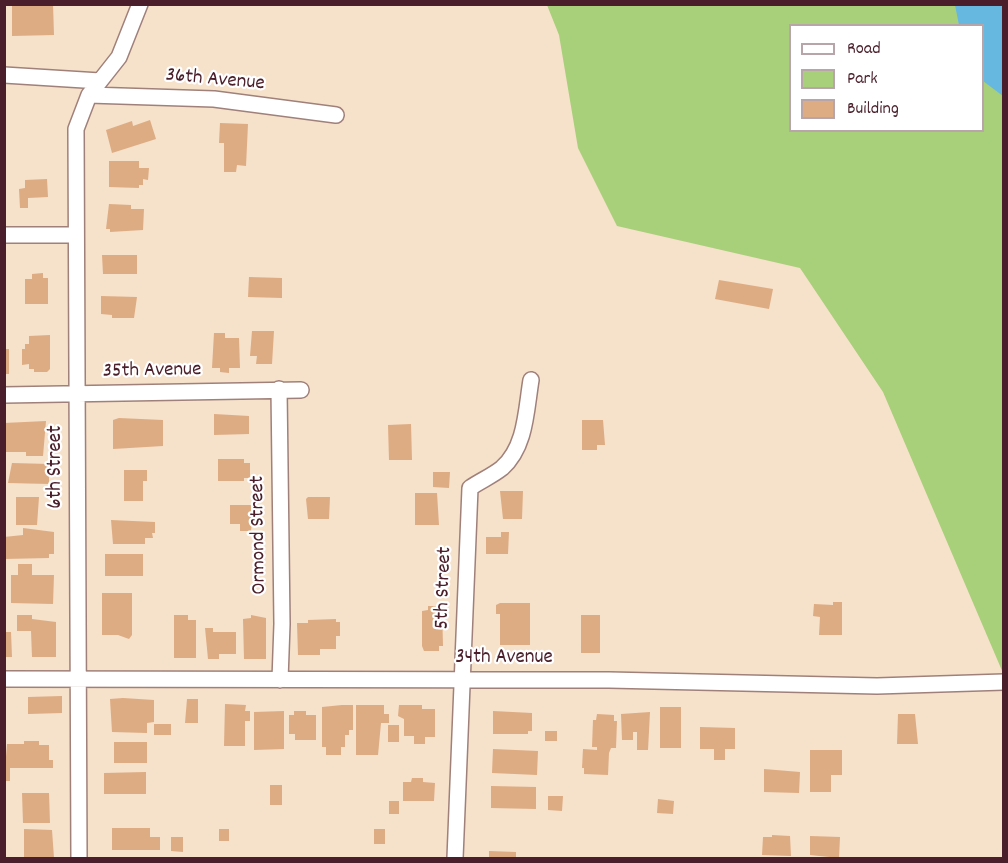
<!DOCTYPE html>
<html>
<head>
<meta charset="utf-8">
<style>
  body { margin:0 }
  #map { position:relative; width:1008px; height:863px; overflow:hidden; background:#f6e1ca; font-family:Dekko,sans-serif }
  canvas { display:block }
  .frame { position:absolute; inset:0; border:6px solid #4a1f2b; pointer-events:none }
  .legend { position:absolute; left:789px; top:24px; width:195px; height:108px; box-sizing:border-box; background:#fff; border:2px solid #b7a5aa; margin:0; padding:8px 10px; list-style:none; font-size:18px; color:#4a1f2b }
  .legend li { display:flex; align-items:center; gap:12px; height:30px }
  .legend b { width:30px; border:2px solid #b7a5aa }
</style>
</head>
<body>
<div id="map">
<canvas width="1008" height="863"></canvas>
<div class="frame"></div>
<ul class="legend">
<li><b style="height:8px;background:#fff"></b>Road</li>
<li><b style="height:16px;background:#a8cf79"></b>Park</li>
<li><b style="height:16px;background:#ddac83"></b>Building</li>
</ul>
</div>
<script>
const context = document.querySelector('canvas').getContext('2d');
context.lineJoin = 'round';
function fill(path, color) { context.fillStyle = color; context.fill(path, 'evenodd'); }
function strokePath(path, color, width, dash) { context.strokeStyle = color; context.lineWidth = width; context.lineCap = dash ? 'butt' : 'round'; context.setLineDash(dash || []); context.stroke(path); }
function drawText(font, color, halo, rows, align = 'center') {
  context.font = font + ' Dekko,sans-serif'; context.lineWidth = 4.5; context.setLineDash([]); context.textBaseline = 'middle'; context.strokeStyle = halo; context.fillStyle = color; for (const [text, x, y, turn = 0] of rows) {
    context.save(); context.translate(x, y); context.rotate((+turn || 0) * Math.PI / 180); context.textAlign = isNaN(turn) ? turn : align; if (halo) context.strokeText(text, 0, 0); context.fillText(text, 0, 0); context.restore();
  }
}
fill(new Path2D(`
  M547,5h456v668l-120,-281 -83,-124 -183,-42 -39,-78 -19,-113zM790,26h192v104h-192z`), '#a8cf79');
fill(new Path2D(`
  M955,5h48v91l-20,-15 -1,-55 -23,-1z`), '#66b8e1');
fill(new Path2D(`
  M12,4h41l1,31 -42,1z
  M150,120l6,19 -44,14 -6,-23 26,-9 1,5z
  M220,123l28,1 -2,42 -9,-1 -1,7h-12v-29h-5z
  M109,161h30v7h10l-1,12 -5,-1v6h-4v3l-30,-1z
  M47,179l1,18 -20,1v10h-8l-1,-19 6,-1v-8z
  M109,204l22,1v4h13l-1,21 -33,2v-3h-4z
  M102,255h35v19h-34z
  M43,273v5h5v26h-23v-25h7v-5z
  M249,277l33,1v20l-34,-1z
  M719,280l54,9 -4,20 -54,-10z
  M101,296l36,1 -3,21h-22v-3l-11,-1z
  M252,331h22l-2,33h-16l1,-8h-7z
  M214,333h11v5h14l1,30h-11v5l-9,-1v-4h-8z
  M50,335v34l-3,3h-13v-3h-5v-5l-7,1v-16h3v-5h4v-8z
  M4,349h5v25h-5z
  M214,414l35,2v18l-35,1z
  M119,418l44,2v26l-50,3v-29z
  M582,420h21l2,25h-8v5h-15z
  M46,421l-3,35h-17v-4h-22v-29z
  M411,424l1,36h-23l-1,-35z
  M218,459h26v4h6v15h-6v3h-26z
  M12,463l37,1v20l-41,-1z
  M124,470h23v11h-4v20h-19z
  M433,472h17l-1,16 -16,-1z
  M500,491h23l-1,28h-19z
  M415,493h22l2,32h-24z
  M16,497h23l-2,28h-21z
  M308,497h22l-1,22h-21l-2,-20z
  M230,505h21v7h2l-2,19h-11v-7h-10z
  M111,520l44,2v11h-3l1,5h-8v6h-32z
  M23,528l31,4v22h-5v4l-45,1v-22l19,-2z
  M501,532h8l-1,22h-22v-17h15z
  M105,554h38v22h-38z
  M18,564h14v11h22l-1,29 -42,-1v-28h7z
  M102,593h30v42l-3,4 -11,-4h-16z
  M833,602h9v33h-23l1,-18 -7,-1 1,-12 19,1z
  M500,603h30v42h-30v-31h-4v-9z
  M428,606h14l1,40h-4v5h-15l-2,-5v-35l6,-1z
  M17,615h15v4l24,3v35h-24l-1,-26h-14z
  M174,615h14v5h8v38h-22z
  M251,615l15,3v41h-22l-1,-40 8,-1z
  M581,615h19v38h-19z
  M336,619v3h4v14h-4v13h-16v6h-22l-1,-32h11v-3z
  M205,628h8v4h23v22h-17v5h-11z
  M4,632h7l1,25h-8z
  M62,696v17l-34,1v-17z
  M123,698l31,2v22l-7,1v10l-35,-1 -2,-33z
  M187,699h11v24h-13z
  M225,704l21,1 -1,6h5v10h-5v25h-21z
  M342,705h11v25h-4v5h-4v12h-4v8h-15v-8h-4v-40z
  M356,705h28v9h5v9h-8l-3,32h-22z
  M399,705h23v4h13v28h-10v7h-11v-8h-10v-17l-6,-3z
  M660,707h21v41h-21z
  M284,711v38l-30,1v-38z
  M294,711h12v4h10v25h-21v-6h-6v-19h5z
  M493,711l39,2v18h-4v3h-35z
  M650,712l-2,38h-11v-18h-4v8h-11l-1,-26z
  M597,714l17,1v6h3l-1,27h-5l-2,5 -1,22 -24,-1v-6h-2l1,-19 14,1v-3h-5l1,-27h3z
  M898,714h17l3,30h-21z
  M154,724h17v11h-17z
  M388,725h11v17h-11z
  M700,727l35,1v21h-10v11h-11v-11h-14z
  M545,731h12v10h-12z
  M24,741h15v4h10v15h4v8h-43v13h-6l3,-37h17z
  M114,742h33v21h-33z
  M493,749l45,2 -1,24 -45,-2z
  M810,750h32v25h-11v17h-21z
  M764,769l36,3 -1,21 -35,-1z
  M146,772v22h-42v-21z
  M412,778h11v4l12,1 -1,18h-31v-19h8z
  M270,785h12v20h-12z
  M491,786l45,1v22l-45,-1z
  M22,793h27l1,30h-27z
  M548,796h15l-1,15 -14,-1z
  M658,799l16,2 -1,13 -16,-1z
  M389,801h10v13h-10z
  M112,828h38v9h10v13h-48z
  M24,829l28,1 2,28h-30z
  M219,829h10v12h-10z
  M374,829h11v15h-11z
  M772,835l18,1 1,20 -29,-1 1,-18h9z
  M810,836l30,1 -1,21 -29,-3z
  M171,837h12v15l-12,-1z
  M489,851l27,1v6h-27z`), '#ddac83');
const minor = new Path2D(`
  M4,75l96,6
  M89,95l125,4 122,16
  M4,235h71
  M279,389l3,235 -2,56
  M4,395l297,-5
  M4,679l605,1 268,6 127,-4
  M79,858l-3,-729 13,-34 30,-38 21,-53
  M455,858l15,-370c10,-7 22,-12 32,-20 24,-21 24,-58 29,-88`);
strokePath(minor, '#a0807a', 18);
strokePath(minor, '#fff', 15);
drawText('21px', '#4a1f2b', '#fff', [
  ["36th Avenue",215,81,5],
  ["35th Avenue",152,372,-1],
  ["6th Street",57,467,-90],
  ["Ormond Street",260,535,-91],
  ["5th Street",445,588,-88],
  ["34th Avenue",504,659]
]);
</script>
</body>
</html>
